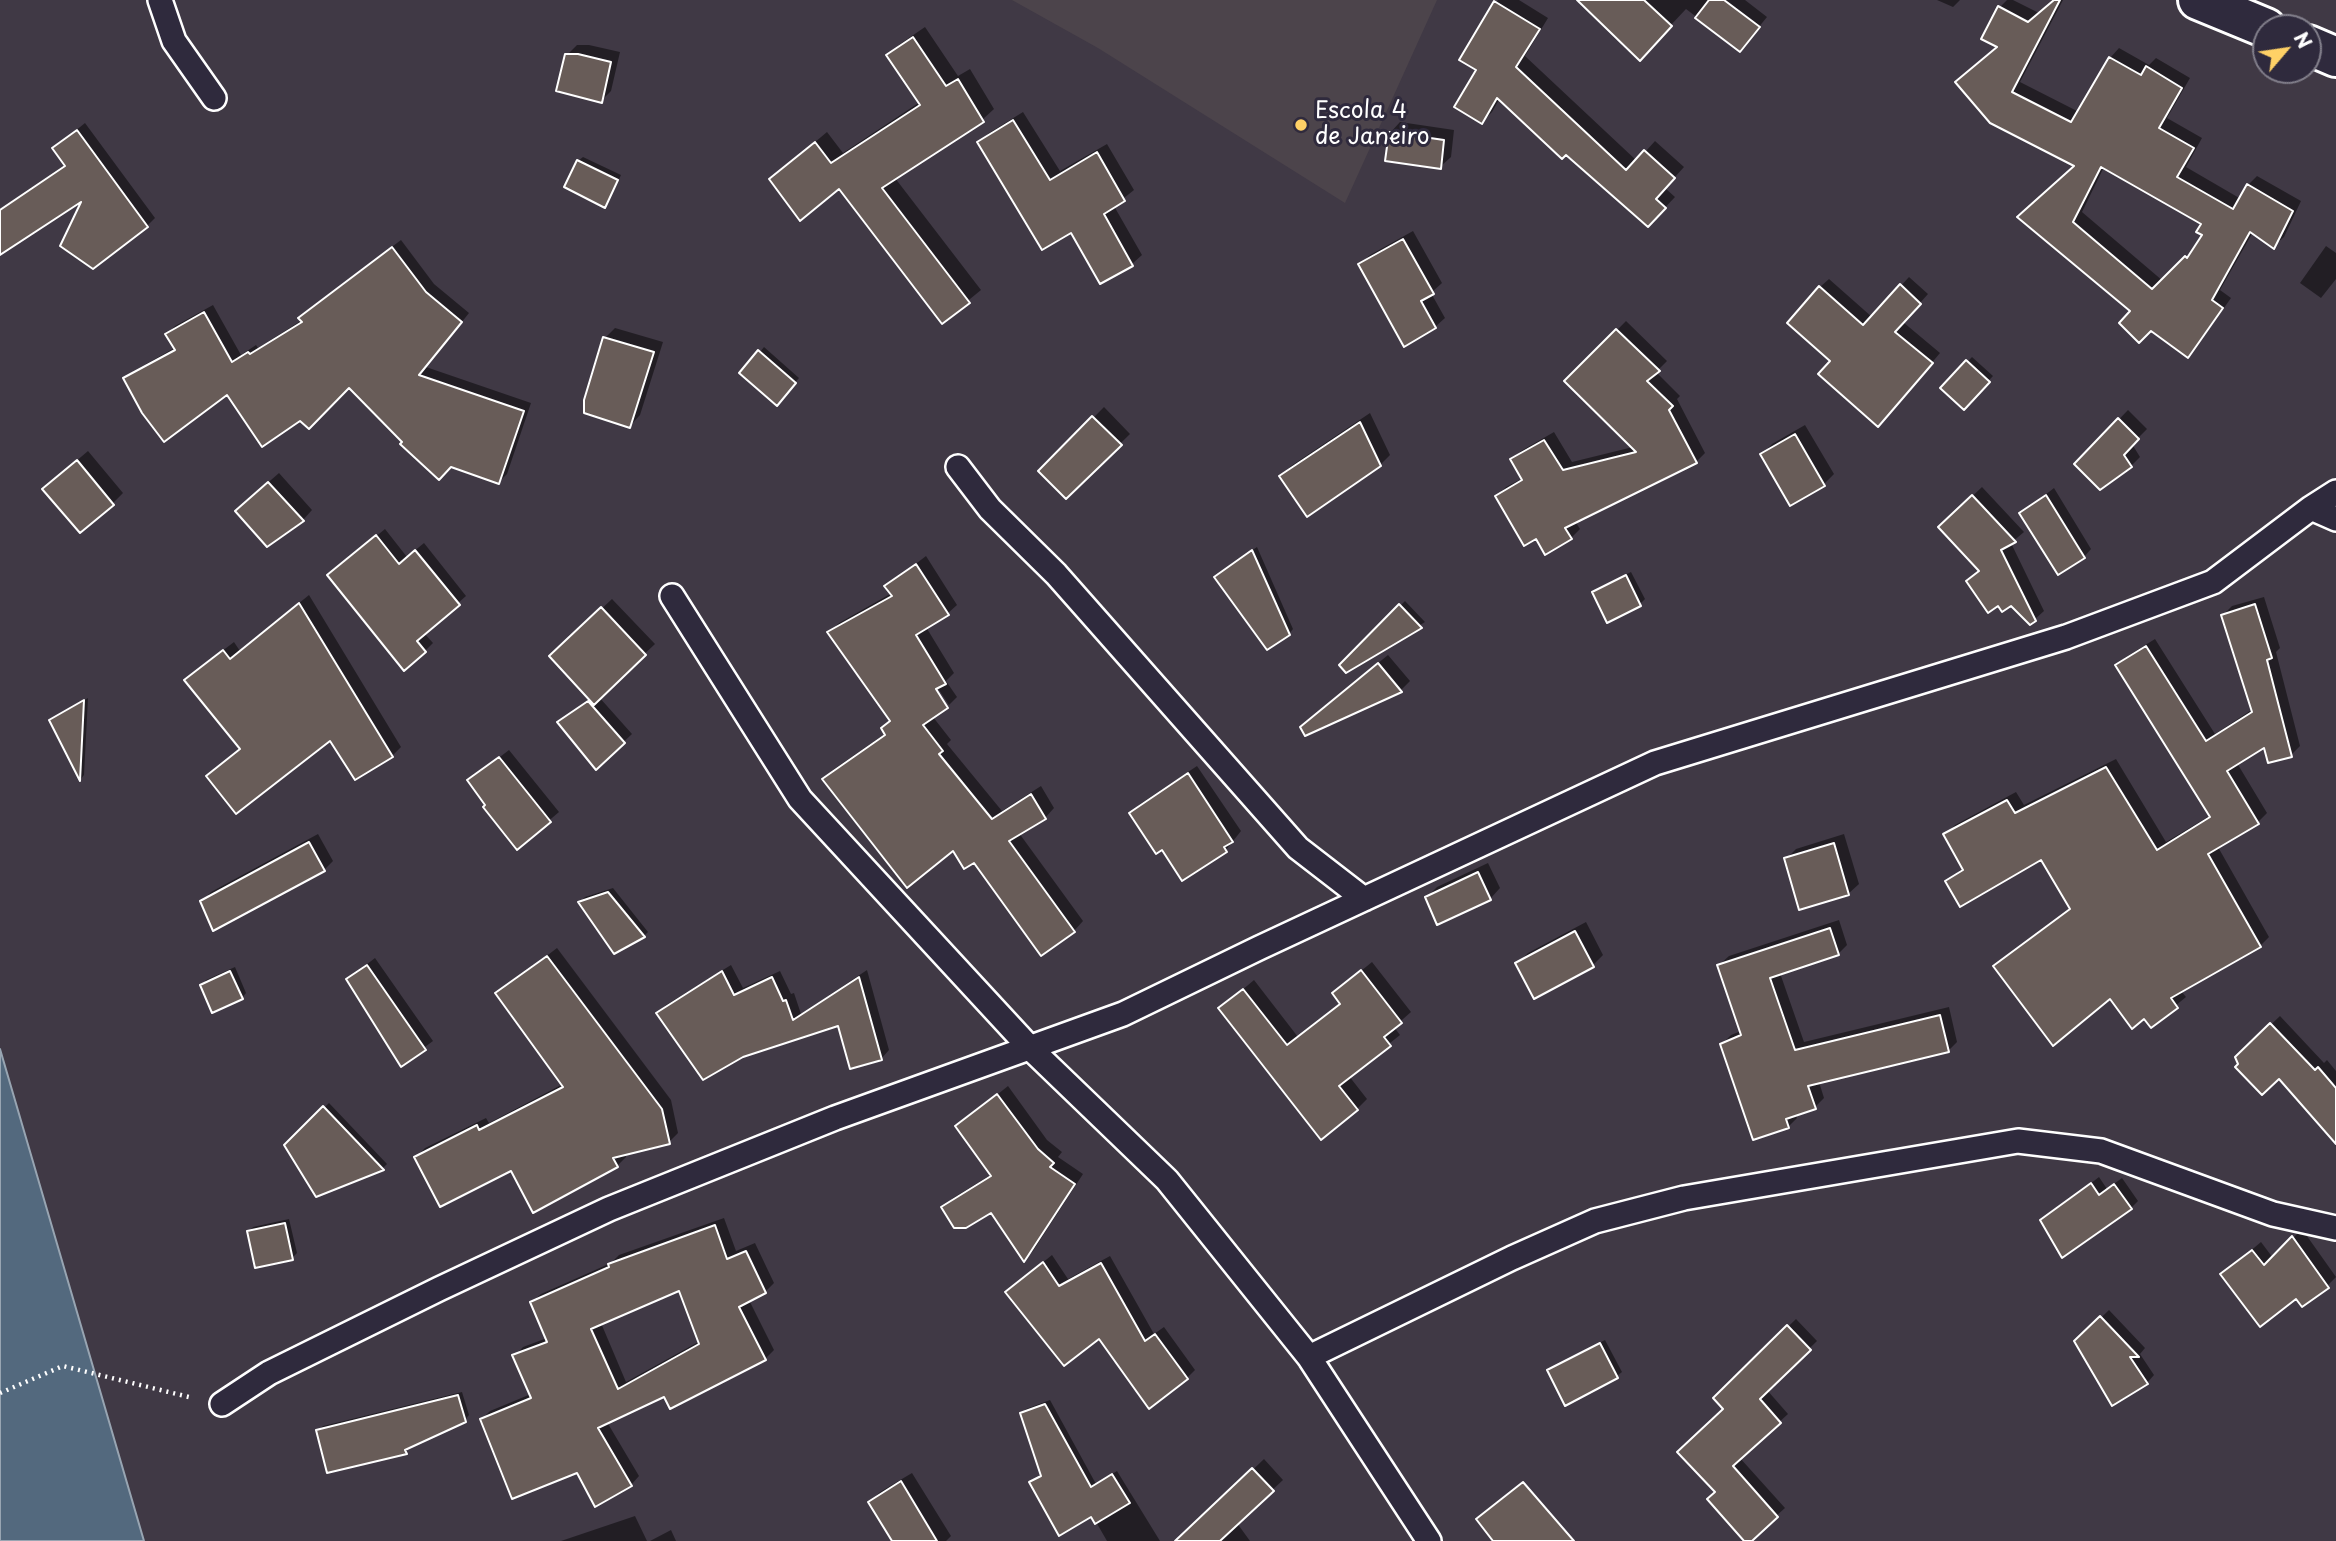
<!DOCTYPE html>
<html>
<head>
<meta charset="utf-8">
<style>
  body { margin:0 }
  #map { position:relative; width:2336px; height:1541px; overflow:hidden; background:#403945; font-family:"Playpen Sans",sans-serif }
  canvas { display:block }
  .north { position:absolute; left:2252px; top:14px; width:70px; height:70px; box-sizing:border-box; background:#2f2a3d; border:2px solid #827f8b; border-radius:50%; rotate:61deg; font-size:19px; font-weight:700; line-height:28px; text-align:center; color:#fff }
  .north::after { content:''; display:block; margin:auto; width:24px; height:32px; background:#ffd166; clip-path:polygon(50% 0,100% 100%,50% 72%,0 100%) }
</style>
</head>
<body>
<div id="map">
<canvas width="2336" height="1541"></canvas>
<div class="north">N</div>
</div>
<script>
const context = document.querySelector('canvas').getContext('2d');
context.lineJoin = 'round';
function fill(path, color) { context.fillStyle = color; context.fill(path, 'evenodd'); }
function strokePath(path, color, width, dash) { context.strokeStyle = color; context.lineWidth = width; context.lineCap = dash ? 'butt' : 'round'; context.setLineDash(dash || []); context.stroke(path); }
function drawText(font, color, halo, rows, align = 'center') {
  context.font = font + ' "Playpen Sans",sans-serif'; context.lineWidth = 6; context.setLineDash([]); context.textBaseline = 'middle'; context.strokeStyle = halo; context.fillStyle = color; for (const [text, x, y, turn = 0] of rows) {
    context.save(); context.translate(x, y); context.rotate((+turn || 0) * Math.PI / 180); context.textAlign = isNaN(turn) ? turn : align; if (halo) context.strokeText(text, 0, 0); context.fillText(text, 0, 0); context.restore();
  }
}
fill(new Path2D(`
  M1012,0h425l-92,203 -247,-155z`), '#4c444b');
const water = new Path2D(`
  M0,1049l144,492h-144z`);
fill(water, '#53697e');
strokePath(water, '#98a5b2', 2);
fill(new Path2D(`
  M1498,0h21l29,18 -23,38 112,105 18,-20 29,26 -19,21 10,9 -17,18 -158,-117 -8,14 -10,10 -4,-52 -17,-10z
  M1576,0h169l22,17 -27,33 -54,-41 -47,50z
  M1937,0h23l-7,7z
  M2007,0h6l26,13 16,-13h8l-43,82 59,30 31,-54 9,-10 30,17 7,-7 34,20 -23,40 35,20 -16,29 55,32 7,-14 9,-9 44,25 -17,36 -10,9 -21,-14 -33,58 11,8 -34,48 -9,10 -168,-139 56,-52 -85,-43 9,-115zM2104,167l99,56 1,12 -9,13 -32,33 -81,-69z
  M925,27l33,49 12,-7 24,40 -12,11 -87,58 86,112 -39,32 -103,-135 -68,-8 56,-47 16,21 77,-51 -31,-47 11,-11z
  M577,45h12l31,7 -9,39 -10,10 -34,-46z
  M1023,112l37,59 47,-27 27,46 -20,16 28,49 -10,9 -32,18 -28,-51 -93,-88 10,-10z
  M1400,122l54,8 -3,27 -11,10 -50,-34z
  M85,123l70,95 -8,8 -62,-29 -85,37v-25l66,-45 -12,-16z
  M583,157l38,18 -12,26 -5,4 -26,-44z
  M1413,231l29,52 -11,10 14,25 -10,9 -75,-63 10,-9z
  M401,240l33,44 35,29 -43,54 105,36 -24,71 -8,8 -94,-40 -55,-57 -50,33 -73,-25 -101,-14 8,-8 42,-24 -9,-13 8,-8 38,-21 28,50 15,-10 2,3 44,-28 -2,-2 8,-8z
  M2326,246l10,7v26l-15,19 -21,-15z
  M1909,277l19,17 -25,28 37,31 -53,63 -67,-129 9,-8 43,38z
  M1626,321l41,40 -11,11 24,24 -3,3 28,54 -9,9 -121,59 5,8 -9,9 -35,-1 -39,-41 9,-9 17,-9 -11,-18 9,-9 33,-19 18,30 61,-15 -66,-66z
  M615,328l48,14 -23,73 -10,11 -25,-88z
  M764,347l35,31 -18,21 -21,-47z
  M1972,357l21,19 -29,31 -22,-19z
  M1104,407l26,27 -64,63 -25,-26z
  M2128,410l19,19 -15,15 8,13 -9,9 -55,-2z
  M1370,413l20,42 -10,10 -99,11 10,-10z
  M1805,425l29,49 -10,10 -62,-29 10,-11z
  M88,451l35,42 -10,10 -58,-24z
  M279,473l33,37 -9,10 -56,-19z
  M1982,487l42,45 -13,11 33,68 -10,9 -22,-17 -14,1 -30,-23 12,-11 -40,-43z
  M2054,488l37,61 -7,8 -62,-44z
  M385,529l22,28 17,-14 42,53 -42,37 9,10 -8,8 -87,-84z
  M1257,547l36,82 -4,5 -68,-62z
  M926,556l31,49 -10,9 -21,13 28,46 -8,8 11,16 -8,8 -16,-24v36l18,23 -4,4 55,67 39,-25 13,22 -9,10 -26,15 64,88 -9,10 -100,-71 -150,-81 10,-10 52,-36 5,-13 -61,-88 9,-9 53,-30 -5,-7z
  M1631,572l14,27 -5,5 -46,-12 4,-4z
  M309,595l92,152 -9,9 -61,-17 -90,9 -45,-77 38,-29 6,9z
  M2264,597l16,51 -4,4 24,94 -9,9 -27,-10 -27,18 30,50 -9,9 -40,25 51,90 -9,9 -79,45 5,6 -35,29 -6,-9 -34,-20 -115,-31 75,-58 -30,-50 -94,23 17,-14 -18,-33 9,-9 61,-33 8,13 92,-46 50,83 45,-27 -94,-149 9,-9 29,-18 60,95 38,-25 -30,-94 9,-9z
  M612,599l43,45 -56,53 33,37 -36,34 -37,-46 32,-24 -40,-42z
  M1405,601l20,21 -79,49 -4,-6z
  M1388,655l22,26 -9,9 -95,44 5,-16z
  M88,698l-4,77 -3,4 -30,-59z
  M509,750l50,62 -41,35 -48,-67z
  M1197,766l44,65 -15,19 -64,-3 -31,-34 9,-9z
  M318,834l15,27 -9,9 -122,32 9,-10z
  M1844,834l15,50 -11,10 -62,-35 10,-10z
  M1488,863l12,25 -10,11 -63,-2 10,-10z
  M613,888l35,44 -4,4 -64,-34 5,-5z
  M1839,920l8,25 -9,9 -58,19 24,69 145,-35 8,35 -9,9 -129,31 5,16 -9,9 -19,7 1,4 -9,9 -66,-83 9,-9 10,-4 -22,-66 10,-9z
  M1586,922l17,33 -10,10 -58,31 -17,-33 10,-10z
  M557,948l114,152 7,33 -9,9 -45,11 2,4 -9,9 -105,3 -96,-12 9,-9 61,-30 3,5 74,-39 -65,-91z
  M375,958l58,83 -31,23 -54,-85z
  M1372,962l39,50 -17,15 6,8 -51,41 18,23 -10,10 -136,-101 33,-28 44,57 43,-34 -7,-10z
  M731,965l12,23 37,-17 11,23 3,-1 7,21 66,-44 22,80 -8,9 -42,-35 -181,-11 8,-8z
  M235,967l11,26 -4,5 -40,-13 4,-5z
  M2280,1016l44,47 3,-3 9,11v70l-57,-65 -39,-12 -3,-7z
  M1008,1086l39,54 15,12 -4,5 25,17 -50,77 -9,9 -33,-50 -47,-2 9,-10 39,-24 -34,-48z
  M329,1103l58,61 -4,4 -66,26 -31,-49z
  M2099,1177l8,12 15,-11 16,23 -7,7 -89,13z
  M724,1218l12,33 19,-8 19,40 -9,9 -16,8 25,50 -9,9 -94,47 -6,-12 -58,28 32,54 -8,9 -53,-15 -96,-51 8,-8 41,-17 -16,-38 8,-9 24,-9 -15,-36 9,-8 70,-31 8,-8zM680,1289l20,52 -74,41 -25,-59z
  M289,1219l8,34 -5,5 -43,-26 4,-5z
  M2302,1229l34,48 -9,9 -30,11 -74,-23 38,-32 12,16z
  M1052,1255l16,24 42,-23 44,78 10,-7 31,43 -8,8 -88,-41 -83,-53z
  M2109,1310l36,38 -5,6 14,21 -7,8 -71,-41z
  M1796,1319l21,22 -50,49 21,24 -48,44 45,50 -31,28 -74,-84 45,-43 -10,-11z
  M1605,1340l17,32 -5,4 -52,27 -15,-33 4,-4z
  M462,1392l7,23 -4,5 -55,26 -4,6 -88,-22 5,-4z
  M1050,1400l46,84 21,-13 43,70h-53l-15,-26 -60,-32 10,-8 -20,-62 4,-4z
  M1264,1459l19,21 -46,43 13,18h-71z
  M912,1473l39,63 -5,5h-52l-24,-39 10,-10z
  M635,1516l12,25h-86z
  M671,1530l5,11h-26z`), '#0007');
const building = new Path2D(`
  M1577,0h67l28,26 -32,35z
  M1709,0h15l36,27 -20,25 -45,-34z
  M2054,0h6l-48,92 59,30 38,-65 32,18 5,-9 36,22 -23,40 35,20 -17,29 56,32 14,-25 46,27 -19,38 -24,-17 -38,68 11,8 -35,50 -37,-27 -12,12 -20,-20 11,-12 -113,-94 57,-51 -84,-43 -35,-41 42,-35 -16,-8 17,-33 30,16zM2101,167l100,57 -5,8 6,3 -15,23 -2,-2 -33,33 -79,-67z
  M1494,1l46,28 -24,38 110,103 18,-20 31,28 -19,21 10,9 -18,19 -82,-72 -4,4 -65,-61 -15,26 -28,-17 22,-37 -17,-10z
  M913,37l33,49 12,-7 26,43 -102,66 88,115 -28,21 -103,-135 -39,32 -31,-42 46,-37 16,21 89,-58 -34,-50z
  M565,54h13l33,8 -9,41 -46,-12z
  M1013,120l37,60 47,-28 28,49 -21,13 29,52 -33,18 -29,-51 -29,17 -65,-108z
  M77,130l71,97 -55,42 -33,-23 21,-44 -81,53v-45l65,-44 -13,-18z
  M1389,132l55,8 -3,29 -56,-8z
  M577,160l41,20 -13,28 -41,-21z
  M1403,239l31,55 -13,7 15,27 -32,19 -46,-83z
  M392,247l34,45 36,30 -43,53 105,36 -25,73 -48,-17 -12,13 -39,-36 2,-2 -53,-54 -40,41 -9,-8 -38,26 -35,-52 -63,47 -22,-29 -19,-35 52,-28 -10,-16 39,-22 28,50 16,-10 2,2 52,-32 -4,-4z
  M1900,284l21,20 -26,28 38,31 -55,64 -60,-53 12,-13 -43,-38 32,-37 44,39z
  M1616,329l44,42 -13,10 26,25 -4,4 28,53 -132,65 7,11 -27,16 -9,-16 -12,7 -29,-50 27,-16 -12,-21 34,-19 19,30 73,-18 -72,-71z
  M603,337l51,15 -24,76 -46,-15v-13z
  M758,350l38,33 -19,23 -38,-33z
  M1966,360l24,22 -26,28 -24,-22z
  M1092,416l30,29 -56,54 -28,-28z
  M2118,418l21,21 -15,16 8,12 -32,23 -26,-26z
  M1360,422l21,44 -74,51 -28,-41z
  M1795,434l30,52 -35,20 -30,-52z
  M77,460l37,45 -34,28 -38,-44z
  M268,482l36,39 -37,26 -32,-36z
  M1972,495l44,47 -15,8 35,71 -6,4 -19,-19 -9,6 -4,-6 -10,7 -22,-32 13,-10 -41,-44z
  M2046,495l39,63 -27,17 -39,-62z
  M376,535l23,29 16,-14 45,55 -43,36 9,11 -22,19 -77,-96z
  M1252,550l38,85 -23,15 -53,-73z
  M916,564l33,51 -33,20 30,49 -10,5 12,19 -25,17 20,26 -4,3 53,65 39,-25 15,25 -37,22 66,91 -34,24 -67,-93 -10,6 -11,-18 -46,37 -85,-109 63,-44 -4,-7 9,-7 -63,-89 65,-36 -8,-10z
  M1626,575l15,31 -34,17 -15,-31z
  M299,603l94,154 -38,23 -25,-39 -94,73 -30,-38 34,-27 -56,-69 39,-30 7,9z
  M1399,604l23,24 -76,45 -7,-8z
  M2255,604l17,54 -5,2 25,97 -24,6 -4,-15 -37,23 32,53 -51,30 53,93 -90,51 7,10 -27,20 -7,-9 -12,10 -22,-30 -57,47 -60,-80 77,-57 -29,-49 -81,47 -15,-26 18,-11 -20,-36 64,-34 8,13 91,-46 51,83 53,-33 -95,-152 31,-19 60,95 46,-29 -31,-97z
  M601,607l45,48 -52,50 -45,-49z
  M1378,663l24,29 -97,44 -5,-9z
  M84,700l-4,81 -31,-61z
  M588,701l37,42 -29,27 -39,-48z
  M499,757l52,65 -34,28 -34,-43 2,-2 -18,-25z
  M1188,773l45,69 -9,5 3,5 -45,29 -20,-31 -6,4 -27,-41z
  M309,842l16,29 -112,60 -13,-30z
  M1834,843l15,52 -50,15 -15,-52z
  M1478,872l13,28 -54,25 -12,-28z
  M608,892l37,45 -31,17 -36,-52z
  M1830,928l9,27 -69,23 25,72 145,-35 9,37 -141,34 8,23 -30,10 3,9 -36,12 -33,-96 21,-9 -24,-70z
  M1575,931l19,36 -60,32 -19,-36z
  M547,956l115,153 8,35 -57,14 5,9 -85,46 -22,-42 -71,36 -26,-50 63,-32 2,5 84,-43 -68,-94z
  M367,965l59,85 -25,17 -55,-88z
  M1361,970l41,53 -18,14 7,9 -52,40 19,24 -37,30 -103,-132 25,-19 44,56 53,-41 -8,-11z
  M230,971l13,28 -31,14 -12,-28z
  M722,971l12,24 38,-18 11,24 3,-1 7,20 66,-43 23,83 -32,9 -12,-43 -95,31 -40,23 -47,-67z
  M2270,1023l45,47 3,-3 18,21v56l-57,-65 -17,16 -27,-28 3,-3 -3,-7z
  M997,1094l41,55 16,14 -4,4 25,17 -51,78 -33,-49 -25,15h-12l-13,-21 50,-31 -36,-50z
  M323,1106l61,64 -68,27 -32,-52z
  M2091,1183l8,12 15,-11 18,25 -70,49 -22,-38z
  M285,1223l8,37 -38,8 -8,-37z
  M715,1225l12,34 19,-8 20,42 -27,14 27,53 -96,49 -6,-12 -66,31 34,58 -37,21 -18,-34 -65,26 -32,-80 51,-21 -19,-43 35,-13 -17,-40 79,-35 -1,-3zM679,1291l20,53 -81,45 -27,-60z
  M2292,1236l37,52 -27,19 -6,-8 -36,28 -40,-53 32,-24 12,15z
  M1043,1262l16,24 42,-23 44,78 10,-7 33,45 -39,30 -50,-70 -35,27 -59,-74z
  M2100,1316l39,41h-9l18,27 -36,22 -38,-65z
  M1787,1325l24,25 -51,49 21,24 -48,43 45,51 -26,24h-8l-37,-42 8,-7 -38,-40 46,-43 -10,-11z
  M1600,1343l18,35 -53,28 -18,-36z
  M458,1395l8,27 -61,28 2,4 -80,19 -11,-43z
  M1045,1404l46,83 21,-13 18,29 -35,21 -4,-7 -32,19 -30,-54 12,-6 -21,-63z
  M1252,1468l22,23 -54,50h-45z
  M901,1481l36,60h-45l-24,-39z
  M1523,1482l51,59h-81l-17,-22z`);
fill(building, '#685c58');
strokePath(building, '#fff', 2);
const lane = new Path2D(`
  M160,0l14,41 40,57
  M958,467l32,42 66,65 242,274 66,51
  M2311,508l25,11
  M672,596l128,203 230,249 137,132 142,177 120,184
  M1309,1357l203,-99 83,-37 89,-23 334,-57 83,10 172,63 63,14
  M222,1404l47,-31 170,-84 170,-80 226,-91 288,-104 136,-66 396,-185 411,-126 147,-55 98,-74 25,-16`);
const street = new Path2D(`
  M2198,0l68,28
  M2308,45l28,12`);
strokePath(lane, '#fff', 28);
strokePath(street, '#fff', 44);
strokePath(new Path2D(`
  M0,1393l63,-27 130,32`), '#fff', 4.5, [2, 5]);
strokePath(lane, '#2f2a3d', 23);
strokePath(street, '#2f2a3d', 38);
for (const [x, y, r, color] of [
  [1301,125,7,"#ffd166"]
]) { const dot = new Path2D(); dot.arc(x, y, r, 0, 2 * Math.PI); context.fillStyle = color; context.fill(dot); strokePath(dot, '#2f2a3d', 2.5); }
drawText('23px', '#fff', '#2f2a3d', [
  ["Escola 4",1315,112],
  ["de Janeiro",1315,138]
], 'left');
</script>
</body>
</html>
